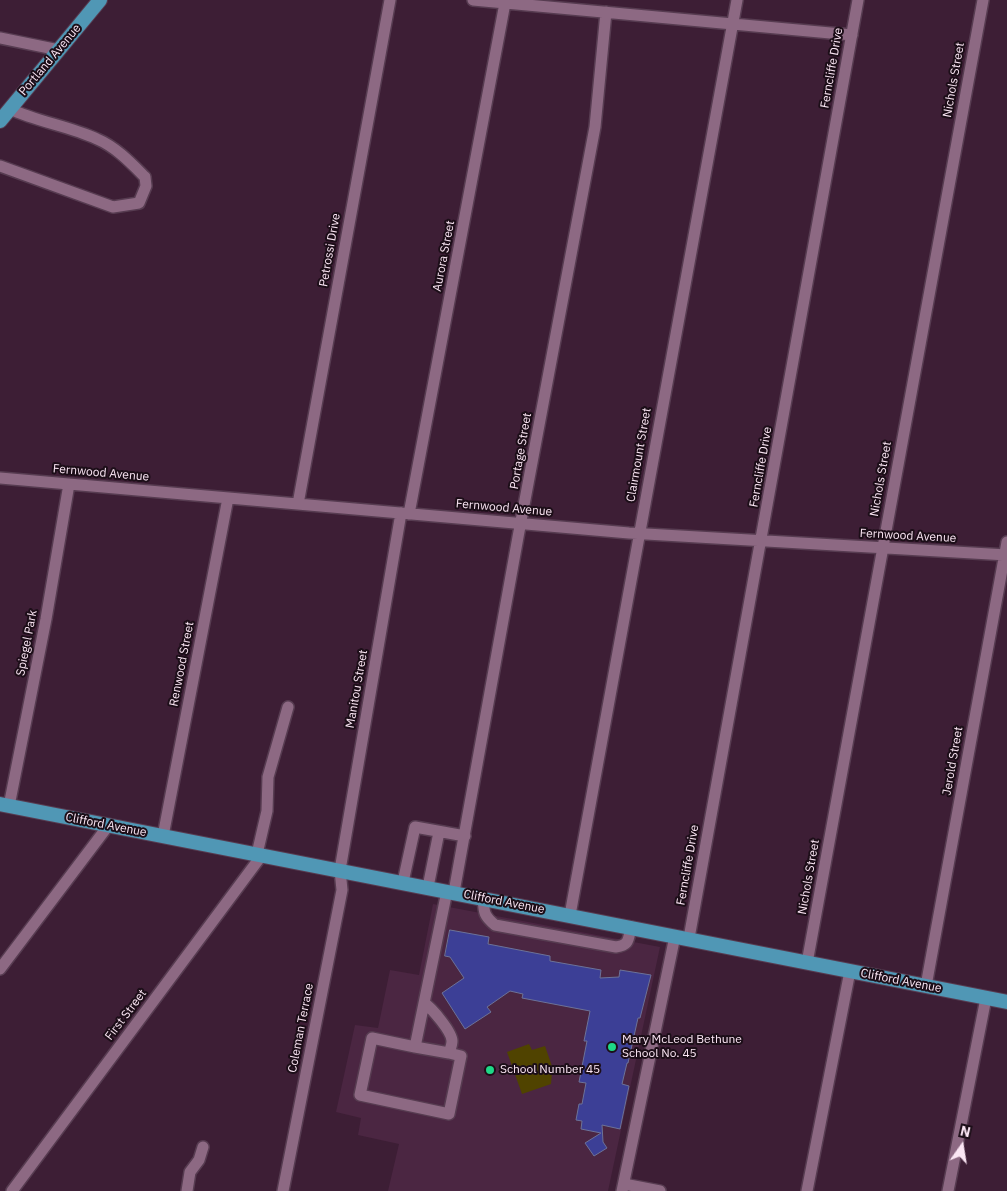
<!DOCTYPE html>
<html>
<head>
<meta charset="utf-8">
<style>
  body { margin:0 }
  #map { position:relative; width:1007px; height:1191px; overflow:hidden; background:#3d1e35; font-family:"IBM Plex Sans",sans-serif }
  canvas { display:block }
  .north { position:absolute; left:937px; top:1121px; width:50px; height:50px; -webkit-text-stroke:4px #1c0e18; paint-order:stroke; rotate:13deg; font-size:14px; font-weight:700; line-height:20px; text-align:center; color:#fbe6f4 }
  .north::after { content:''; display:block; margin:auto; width:18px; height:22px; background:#fbe6f4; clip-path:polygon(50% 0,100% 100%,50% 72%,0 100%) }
</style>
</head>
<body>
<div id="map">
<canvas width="1007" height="1191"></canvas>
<div class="north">N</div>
</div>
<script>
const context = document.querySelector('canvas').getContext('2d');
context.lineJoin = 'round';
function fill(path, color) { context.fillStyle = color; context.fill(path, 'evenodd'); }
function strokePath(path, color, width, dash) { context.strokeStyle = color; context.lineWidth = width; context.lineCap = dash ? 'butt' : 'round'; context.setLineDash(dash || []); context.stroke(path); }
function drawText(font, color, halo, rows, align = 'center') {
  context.font = font + ' "IBM Plex Sans",sans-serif'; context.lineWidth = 4; context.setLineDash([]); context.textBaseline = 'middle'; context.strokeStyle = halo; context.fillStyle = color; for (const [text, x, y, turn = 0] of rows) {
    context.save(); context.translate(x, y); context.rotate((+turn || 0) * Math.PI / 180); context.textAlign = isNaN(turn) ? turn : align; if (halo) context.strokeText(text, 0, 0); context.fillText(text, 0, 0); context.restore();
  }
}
fill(new Path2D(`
  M433,904l227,43 -52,244h-220l11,-47 -41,-9 3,-17 -25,-6 19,-87 23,3 12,-58 29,5z`), '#4b2642');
fill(new Path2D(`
  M529,1044l3,6 13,-4 9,26 -2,1 -1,11 -29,10 -15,-42z`), '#504300');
const building = new Path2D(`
  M450,930l39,7 -1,7 62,12v5l51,9 -1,8 19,-1 1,-7 31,5 -11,43h-2l-10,45h-1l-5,21 7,2 -9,43 -18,-4 1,17 4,6 -13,8 -9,-13 16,-10 -20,-4 1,-8 -6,-1 3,-16h3l4,-21 -7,-1 8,-41h-3l6,-30 -68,-13 1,-4 -13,-3 -23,16 4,5 -26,17 -23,-36 22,-15 -14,-21 -5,-1z`);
fill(building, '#3c3f96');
strokePath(building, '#6c7298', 1);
const minor = new Path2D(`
  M473,0l379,35
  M0,38l59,12
  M0,166l113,41 26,-4 7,-17 -1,-9c-14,-14 -29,-30 -48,-38 -28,-13 -59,-17 -87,-30
  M0,478l629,55 378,22
  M298,504l92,-504
  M409,514l96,-511
  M9,806l37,-187 23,-135
  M163,836l65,-338
  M257,854l10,-43 1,-34 20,-70
  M403,882l12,-55 50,9
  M428,887l11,-55
  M454,892l64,-355 77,-410 11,-115
  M483,898c1,15 1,18 12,27l121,22c14,-2 12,-8 15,-20
  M570,915l167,-915
  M689,938l169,-938
  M807,963l176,-963
  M0,969l108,-143
  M926,986l81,-444
  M424,1003c8,5 28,29 28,38 0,4 -2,9 -3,12l-34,-6 32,-156
  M415,1047l-43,-9 -12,57 89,19 12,-58 -12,-3
  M624,1184l36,7
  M12,1191l250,-336
  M187,1191l3,-19 9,-12 4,-13
  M283,1191l59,-301 -2,-20 61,-357
  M622,1191l53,-255
  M807,1191l43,-220
  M948,1191l38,-193`);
const major = new Path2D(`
  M0,121l100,-121
  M0,804l1007,198`);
strokePath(minor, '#573c51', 14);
strokePath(major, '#573c51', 16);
strokePath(minor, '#8d6983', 11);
strokePath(major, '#5097b5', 14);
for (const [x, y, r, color] of [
  [612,1047,5,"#1ed887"],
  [490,1070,5,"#1ed887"]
]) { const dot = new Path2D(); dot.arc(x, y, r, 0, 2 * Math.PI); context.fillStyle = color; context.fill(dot); strokePath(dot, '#1c0e18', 2); }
drawText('12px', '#fbe6f4', '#1c0e18', [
  ["Portland Avenue",50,60,-50],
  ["Ferncliffe Drive",832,68,-80],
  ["Nichols Street",954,80,-80],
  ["Petrossi Drive",330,250,-80],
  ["Aurora Street",444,256,-79],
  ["Portage Street",521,451,-80],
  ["Clairmount Street",639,455,-80],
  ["Ferncliffe Drive",761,467,-80],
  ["Fernwood Avenue",101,473,5],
  ["Nichols Street",881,479,-80],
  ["Fernwood Avenue",504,508,5],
  ["Fernwood Avenue",908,536,3],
  ["Spiegel Park",27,643,-79],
  ["Renwood Street",182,664,-79],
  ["Manitou Street",357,689,-80],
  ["Jerold Street",953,761,-80],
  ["Clifford Avenue",106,825,11],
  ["Ferncliffe Drive",688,865,-80],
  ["Nichols Street",809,877,-80],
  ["Clifford Avenue",504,902,11],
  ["Clifford Avenue",901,981,11],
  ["First Street",126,1015,-53],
  ["Coleman Terrace",301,1028,-79]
]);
drawText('12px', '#fbe6f4', '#1c0e18', [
  ["Mary McLeod Bethune",622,1040],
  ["School No. 45",622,1054],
  ["School Number 45",500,1070]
], 'left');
</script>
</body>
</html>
